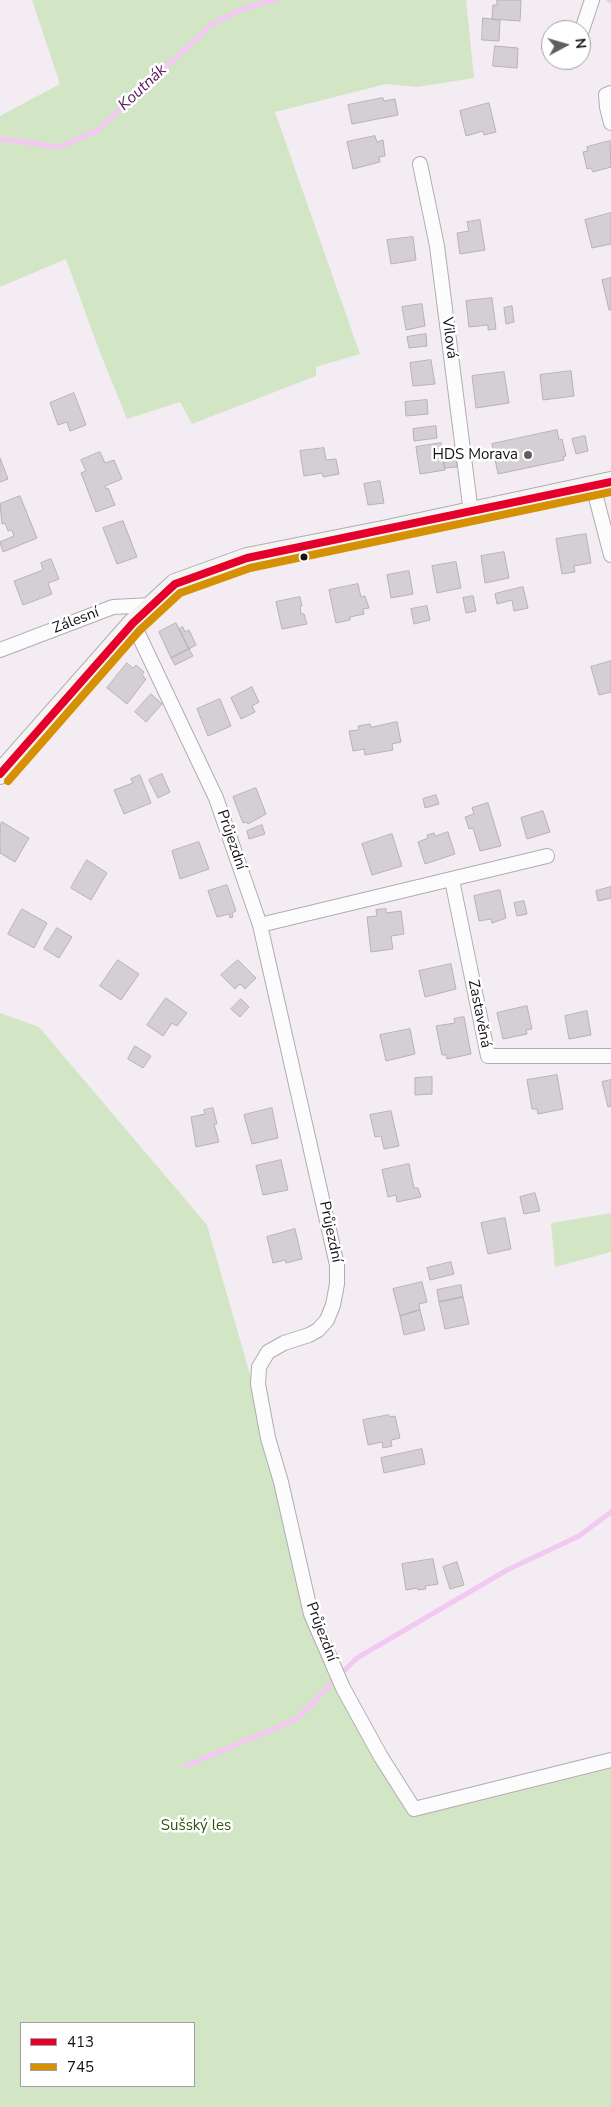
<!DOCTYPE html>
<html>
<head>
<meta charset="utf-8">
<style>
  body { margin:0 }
  #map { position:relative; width:611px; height:2107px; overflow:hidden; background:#f3edf3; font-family:"Nunito Sans",sans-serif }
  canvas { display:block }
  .legend { position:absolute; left:20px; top:2022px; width:175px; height:65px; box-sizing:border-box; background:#fff; border:1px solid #a19fa1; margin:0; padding:6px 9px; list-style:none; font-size:15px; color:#141014 }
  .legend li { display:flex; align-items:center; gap:10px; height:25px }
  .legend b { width:25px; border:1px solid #a19fa1 }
  .north { position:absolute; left:541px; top:20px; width:50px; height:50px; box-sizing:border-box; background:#fff; border:1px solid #a19fa1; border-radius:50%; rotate:84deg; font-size:14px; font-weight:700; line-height:20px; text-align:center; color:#141014 }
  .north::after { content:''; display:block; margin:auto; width:18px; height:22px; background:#625d62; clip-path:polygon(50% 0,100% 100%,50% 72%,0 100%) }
</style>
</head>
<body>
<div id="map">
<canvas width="611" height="2107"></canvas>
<ul class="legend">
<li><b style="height:6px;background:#e4002b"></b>413</li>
<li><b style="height:6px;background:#d59003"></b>745</li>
</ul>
<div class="north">N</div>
</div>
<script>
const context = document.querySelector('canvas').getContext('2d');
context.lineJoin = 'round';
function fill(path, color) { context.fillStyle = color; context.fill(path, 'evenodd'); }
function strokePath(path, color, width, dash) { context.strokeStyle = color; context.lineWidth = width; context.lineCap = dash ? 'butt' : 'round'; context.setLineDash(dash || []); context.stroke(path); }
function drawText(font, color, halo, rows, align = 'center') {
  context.font = font + ' "Nunito Sans",sans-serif'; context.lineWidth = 5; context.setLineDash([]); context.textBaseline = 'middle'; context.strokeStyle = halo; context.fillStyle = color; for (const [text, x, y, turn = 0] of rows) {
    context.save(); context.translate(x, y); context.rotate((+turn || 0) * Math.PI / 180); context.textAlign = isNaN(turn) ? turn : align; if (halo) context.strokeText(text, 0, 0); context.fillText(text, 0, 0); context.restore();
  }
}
fill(new Path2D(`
  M32,0h434l8,78 -57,9 -31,-3 -111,28 85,242 -44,13v9l-124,48 -12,-22 -53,17 -28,-69 -33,-91 -66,28v-171l60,-32z
  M0,1013l39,14 168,198 74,257 30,132 103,195 14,3 183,-44v339h-611zM21,2023h173v63h-173z
  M611,1213v39l-56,15 -4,-44z`), '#d2e6c5');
strokePath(new Path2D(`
  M609,0l2,1
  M0,139l60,8 38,-17 114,-106 33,-16 31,-8
  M345,1670l12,-12 150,-88 72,-34 32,-24
  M186,1766l111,-47 34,-35`), '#f3c8f2', 5);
const building = new Path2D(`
  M497,0h24l-1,21 -28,-2 1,-14h4z
  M483,18l17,2 -1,21 -17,-1z
  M495,46l23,2 -1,20 -24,-2z
  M383,98l1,3 11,-2 3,16 -46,9 -4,-19z
  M489,103l7,29 -12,3 -1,-4 -17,5 -6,-25z
  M375,136l2,6 6,-2 2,16 -6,1 1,5 -27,7 -6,-27z
  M610,141l1,26 -18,5 -2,-4 -4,1 -4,-17 5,-1 -1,-4z
  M611,213v31l-19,4 -7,-28z
  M480,220l5,30 -25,4 -3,-21 12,-2 -2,-9z
  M413,237l3,23 -25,4 -4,-24z
  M611,278v32h-2l-7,-30z
  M492,298l4,31 -8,1v-5l-19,2 -3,-26z
  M422,304l3,22 -19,4 -4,-23z
  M512,306l2,16 -8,2 -2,-16z
  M426,334l1,12 -18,2 -2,-11z
  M431,360l4,24 -22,2 -3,-23z
  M571,371l3,25 -31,4 -3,-25z
  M504,372l5,31 -33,5 -4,-32z
  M74,393l12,32 -16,6 -3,-9 -9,3 -8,-22z
  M427,400l1,14 -22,2 -1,-14z
  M436,426l1,12 -23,3 -1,-12z
  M557,430l2,10 3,-1 4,17 -3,1 1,3 -66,14 -6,-30z
  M585,436l3,15 -12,3 -4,-15z
  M441,443l1,5h5l1,7 1,4h-6l2,11 -25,4 -4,-27z
  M324,448l2,12 10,-1 3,15 -16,3 -1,-4 -18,3 -4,-25z
  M100,452l5,11 9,-3 8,19 -17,7 1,3 2,-1 7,17 -19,7 -15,-39 5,-2 -5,-11z
  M448,455h8l1,12 -12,1 -2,-9h6z
  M0,458l8,21 -8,3z
  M380,481l4,22 -16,2 -4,-21z
  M20,496l17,42 -34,14 -3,-10 14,-6 -2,-6 -4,1 -3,-8 -3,1 -2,-20z
  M123,521l14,36 -20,7 -14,-36z
  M586,534l5,29 -17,3 1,6 -13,2 -6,-35z
  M504,552l5,26 -24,5 -4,-27z
  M51,559l8,20 -11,4 4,11 -29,11 -9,-24 29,-11 -2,-7z
  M456,562l5,26 -24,5 -5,-27z
  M409,571l4,23 -22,4 -4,-23z
  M358,584l3,13 4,-1 4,12 -6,1 1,5 -14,3v3l-14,3 -7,-33z
  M523,587l5,21 -14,3 -2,-11 -15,4 -2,-10z
  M473,596l3,15 -10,2 -3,-15z
  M300,597l2,9h-2l1,8h3l3,10 -25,5 -6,-27z
  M427,606l3,14 -16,4 -3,-15z
  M176,623l13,26 -18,9 -12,-26z
  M183,627l2,5 4,-2 7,15 -7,4 -10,-20z
  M189,649l4,7 -18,9 -4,-7z
  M611,661v31l-12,3 -8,-28z
  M127,663l6,5 3,-3 8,7 -2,3 4,4 -19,25 -20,-16z
  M252,687l7,15 -7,4 3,6 -14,7 -10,-21z
  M151,694l11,10 -16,18 -11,-10z
  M220,699l11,27 -23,10 -11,-27z
  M397,722l4,20 -9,2 1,6 -28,5 -1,-6 -11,2 -4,-20 10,-1 -1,-4 12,-2 1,3z
  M162,774l8,18 -12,6 -9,-18z
  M140,775l11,28 -27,11 -10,-24 19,-7 -2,-4z
  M256,788l10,26 -18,10 -1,-2 -4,1 -10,-26z
  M436,795l3,9 -14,4 -2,-9z
  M488,803l13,43 -21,5 -7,-23 -4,1 -4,-12 9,-3 -2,-6z
  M543,811l7,21 -23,7 -6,-21z
  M2,822l27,16 -14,24 -15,-9v-27z
  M262,825l3,9 -16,5 -2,-8z
  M448,832l7,22 -30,10 -7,-22 10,-4 -1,-3 7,-2 1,3z
  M392,834l10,32 -30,9 -10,-31z
  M199,842l10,27 -29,10 -8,-28z
  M87,860l20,13 -16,27 -20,-12z
  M227,885l9,26 -4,2 1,4 -3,1 -1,-4 -12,3 -9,-26z
  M611,887v11l-13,3 -2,-10z
  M500,890l6,28 -14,5 -1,-4 -12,2 -5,-25z
  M524,901l3,13 -10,2 -3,-13z
  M22,909l25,14 -13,25 -26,-14z
  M386,909v4l15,-2 3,23 -13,2 2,13 -22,3 -4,-35 10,-1 -1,-6z
  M57,928l15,9 -13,21 -15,-9z
  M118,960l21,14 -18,26 -21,-14z
  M238,960l18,18 -11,11 -5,-5 -5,5 -14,-14z
  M451,964l5,25 -31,8 -6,-26z
  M166,998l21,15 -10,13 -5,-3 -9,13 -16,-11z
  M241,999l8,8 -9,10 -9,-8z
  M527,1006l5,23 -6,1 1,4 -24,5 -6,-26z
  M587,1011l4,24 -22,4 -4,-23z
  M464,1017l7,37 -24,5 -1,-4h-4l-6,-29 19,-3 -1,-4z
  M410,1029l5,25 -29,7 -6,-26z
  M135,1046l16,10 -8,12 -15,-9z
  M557,1075l6,34 -25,5 -1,-5h-5l-5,-29z
  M432,1077v17l-17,1v-17z
  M611,1080v26l-3,1 -6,-25z
  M213,1108l4,16h-3l5,18 -23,5 -5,-30 14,-3 -1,-4z
  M272,1108l6,30 -26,6 -8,-29z
  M391,1111l8,35 -15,3 -3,-13 -6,1 -5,-22z
  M281,1160l7,30 -25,5 -7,-29z
  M409,1164l5,24h4l3,9 -24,5 -1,-7 -8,2 -6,-27z
  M535,1193l5,18 -16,3 -4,-17z
  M505,1218l6,31 -23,5 -7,-31z
  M295,1229l7,30 -16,4 -1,-3 -12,3 -6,-26z
  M451,1262l3,12 -24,6 -3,-12z
  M422,1282l5,20 -8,2 1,6 -20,6 -7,-27z
  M461,1285l2,12 -24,5 -2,-12z
  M463,1297l6,27 -24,5 -6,-27z
  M420,1310l5,20 -21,5 -4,-19z
  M389,1415l1,2 5,-1 5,22 -9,2 1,6 -9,2 -1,-6 -14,3 -5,-25z
  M422,1449l3,15 -41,9 -3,-15z
  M433,1559l5,25 -13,2 1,3 -8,1v-2l-12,2 -4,-26z
  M457,1562l7,23 -14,4 -7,-22z`);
fill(building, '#d3cfd3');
strokePath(building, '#b6b2b6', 1);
const minor = new Path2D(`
  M581,33l11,-33
  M611,93l-5,2 1,12 4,16
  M420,164l17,82 34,267
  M593,486l18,69
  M133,623l83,175 44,127 77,340v19l-4,21 -6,15 -9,10 -9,5 -25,8 -16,9 -9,15 -1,17 10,54 13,44 30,132 32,74 38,69 33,52 197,-49
  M0,650l113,-43 39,-2
  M452,880l36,176h123
  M260,925l287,-69`);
const secondary = new Path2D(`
  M0,774l133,-151 42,-39 72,-26 136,-27 228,-49`);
strokePath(minor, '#b0acb0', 16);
strokePath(secondary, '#b0acb0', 22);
strokePath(minor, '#fdfcfd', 14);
strokePath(secondary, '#f4f5f3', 20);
strokePath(new Path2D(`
  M0,774l133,-151 42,-39 72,-26 364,-76`), '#e4002b', 8);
strokePath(new Path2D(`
  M8,781l132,-151 40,-37 70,-25 361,-76`), '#d59003', 8);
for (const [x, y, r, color] of [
  [528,455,5,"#625d62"],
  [304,557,4.5,"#141014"]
]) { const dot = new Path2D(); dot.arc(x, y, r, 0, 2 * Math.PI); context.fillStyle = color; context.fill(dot); strokePath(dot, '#fff', 2); }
drawText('15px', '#141014', '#fff', [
  ["Vilová",449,338,83],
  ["Zálesní",76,621,-21],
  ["Průjezdní",231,840,71],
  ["Zastavěná",479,1014,79],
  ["Průjezdní",330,1232,78],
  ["Průjezdní",321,1632,69]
]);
drawText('15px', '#141014', '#fff', [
  ["HDS Morava",518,455]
], 'right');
drawText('15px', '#2d530d', '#fff', [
  ["Sušský les",196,1826]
]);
drawText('italic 16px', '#5c185e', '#fff', [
  ["Koutnák",143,88,-43]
]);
</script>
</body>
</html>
